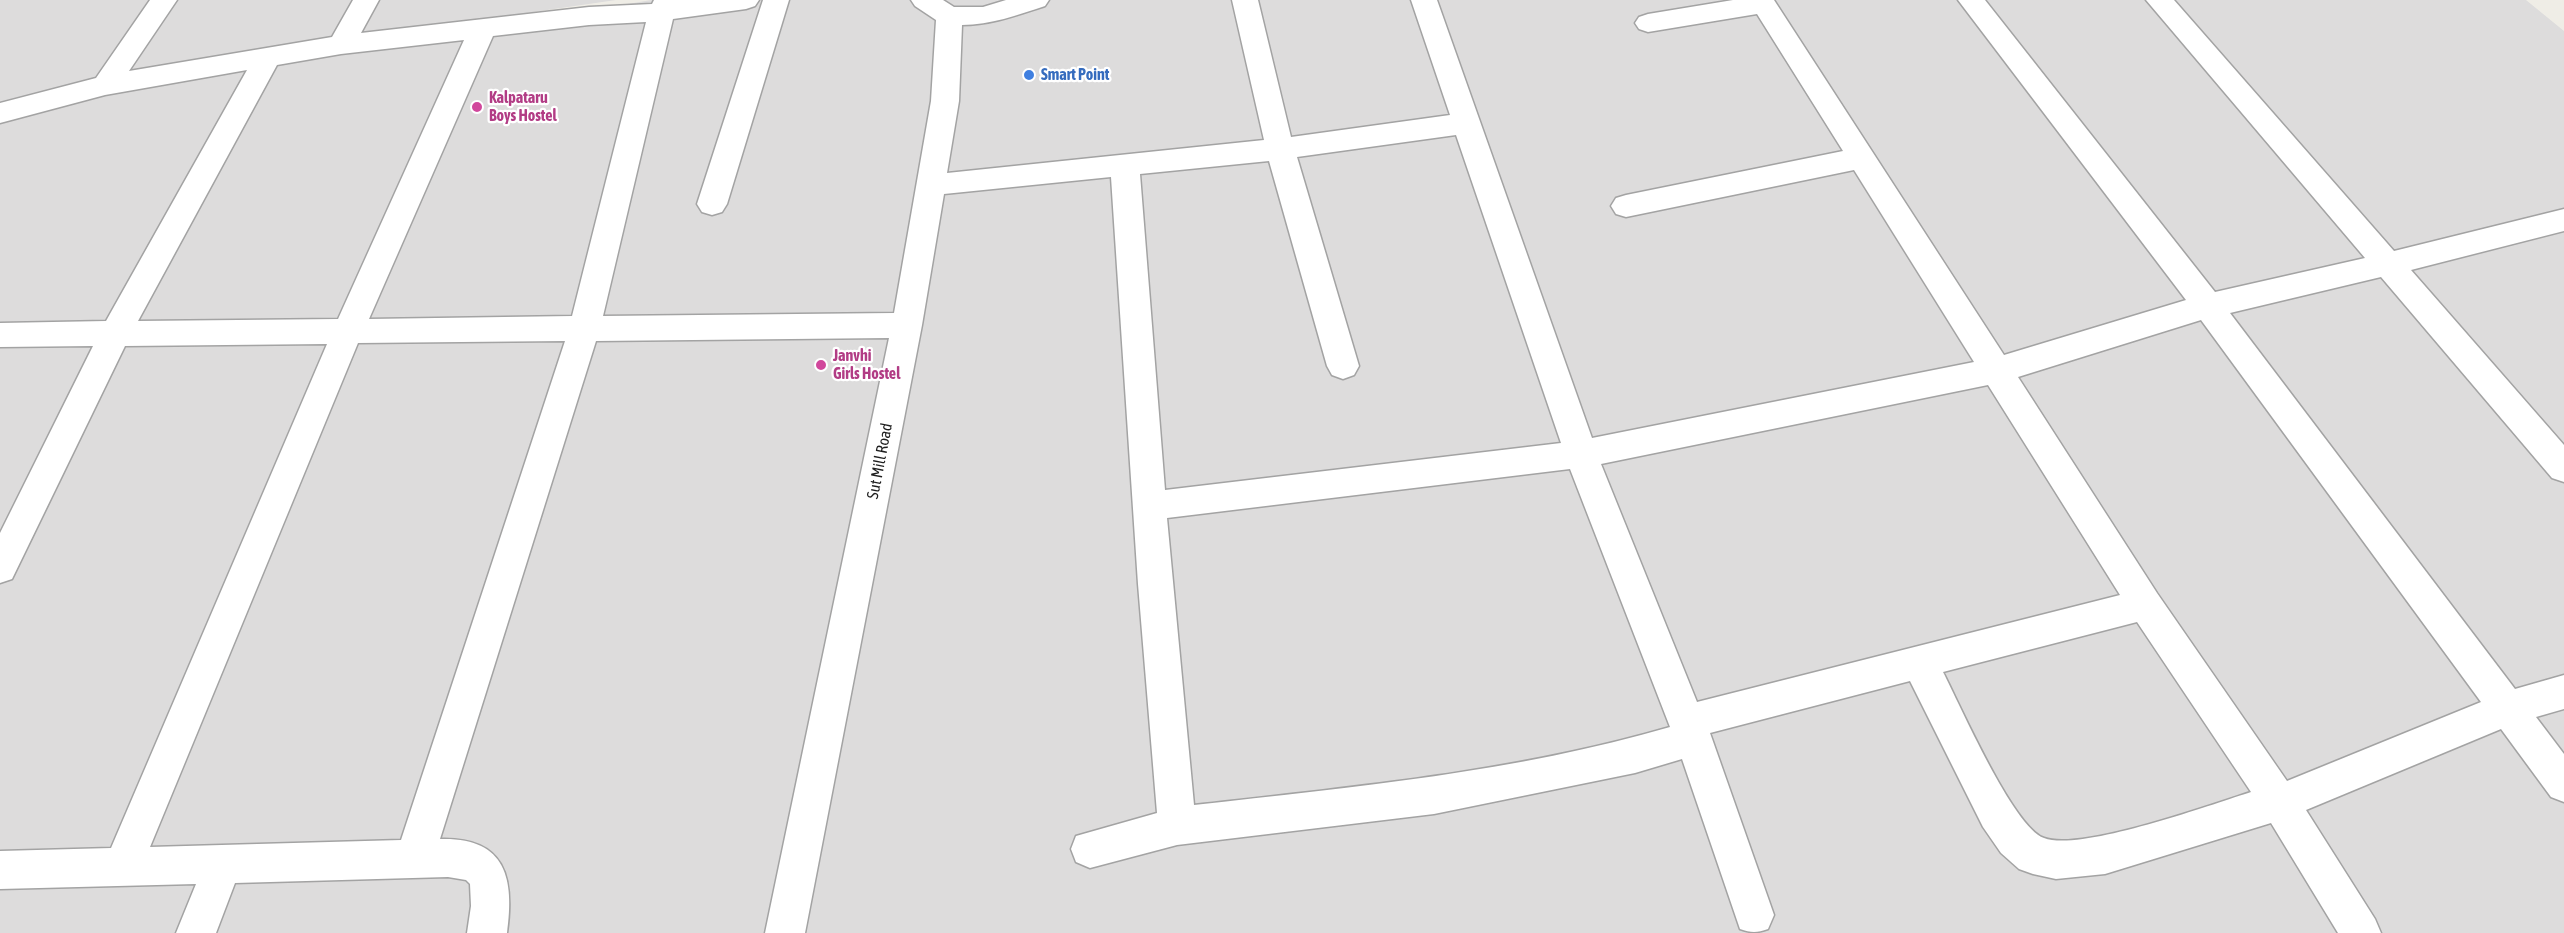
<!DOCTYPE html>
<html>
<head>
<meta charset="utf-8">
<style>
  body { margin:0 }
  canvas { display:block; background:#efede6 }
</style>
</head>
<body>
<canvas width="2564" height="933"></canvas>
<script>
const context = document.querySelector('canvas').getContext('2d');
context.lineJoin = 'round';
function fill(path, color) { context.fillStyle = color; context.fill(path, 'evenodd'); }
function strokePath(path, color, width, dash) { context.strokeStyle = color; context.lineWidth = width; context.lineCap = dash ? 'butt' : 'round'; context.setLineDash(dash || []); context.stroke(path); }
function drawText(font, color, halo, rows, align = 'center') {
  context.font = font + ' "Asap Condensed",sans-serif'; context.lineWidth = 4.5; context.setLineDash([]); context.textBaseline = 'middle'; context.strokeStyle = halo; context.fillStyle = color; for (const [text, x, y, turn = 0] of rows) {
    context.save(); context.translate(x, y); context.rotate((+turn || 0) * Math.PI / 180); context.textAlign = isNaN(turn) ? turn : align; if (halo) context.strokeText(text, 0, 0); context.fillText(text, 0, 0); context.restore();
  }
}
fill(new Path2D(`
  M0,0h616l-475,69 -141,39z
  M651,0h1875l38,31v902h-2564v-820z`), '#dddcdc');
const minor = new Path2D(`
  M150,0h27l-48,71 203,-34 21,-37h26l-18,33 228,-26 63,-3 2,-4h105l-4,6 -9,3 -73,10 -70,297 291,-3 37,-212 5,-81 -21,-14 -4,-6h32l11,7h29l23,-7h43l-4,6c-28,9 -54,19 -83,19l-3,76 -12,72 317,-33 -32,-140h26l33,137 159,-22 -39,-115h26l155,438 382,-76 -120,-192 -228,47 -10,-3 -5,-8 5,-8 10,-3 217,-44 -86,-137 -109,18 -9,-3 -4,-6 4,-6 9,-3 85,-14h41l230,355 182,-55 -228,-300h27l230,292 150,-34 -219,-258h28l220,251 170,-42v22l-153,39 153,175v37l-12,-4 -171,-201 -151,36 285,376 49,-14v34l-28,8 28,37v48l-13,-5 -50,-68 -195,81 69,109 6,14h-43l-67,-110 -166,51 -49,5 -23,-5 -14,-5 -18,-16 -18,-26 -73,-146 -200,52 64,182 -6,14c-11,4 -17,4 -28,0l-58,-170 -47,14 -201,41 -257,31 -87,23 -14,-6 -5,-13 5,-13 81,-23 -19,-229 -27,-407 -167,17 -22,131 -117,608h-40l124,-595 -293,3 -156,498c65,-2 75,38 67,94h-40l4,-27 -1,-22 -4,-4 -18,-3 -213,6 -19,50h-40l20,-49 -196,5v-38l111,-3 216,-504 -202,2 -113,233 -12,4v-50l93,-187 -93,1v-24l106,-2 141,-251 -142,25 -105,28v-20l96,-25zM646,22l-74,294 -203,3 124,-283 96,-11zM464,40l-126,279 -200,2 139,-256 64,-11zM1456,135l105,308 -396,47 -25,-316 129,-13 58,205 5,9 11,4 11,-4 5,-9 -62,-209zM2201,320l280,382 -194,79 -130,-188 -139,-216zM565,341l-164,499 -251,7 208,-504zM1988,385l132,210 -423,107 -96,-238zM1570,469l100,258c-154,45 -316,60 -476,78l-27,-287zM2137,622l114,170c-41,13 -171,60 -207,46 -31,-11 -84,-133 -101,-166z
  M763,0h26l-62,204 -5,8 -10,3 -10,-3 -5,-8z`);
strokePath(minor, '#a3a3a3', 3);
fill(minor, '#fff');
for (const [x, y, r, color] of [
  [1029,75,6,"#3f7fe0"],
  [477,107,6,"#d1479c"],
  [821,365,6,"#d1479c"]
]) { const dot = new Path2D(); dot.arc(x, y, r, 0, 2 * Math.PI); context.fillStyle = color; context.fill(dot); strokePath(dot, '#fff', 2); }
drawText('bold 16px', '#366cbe', '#fff', [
  ["Smart Point",1041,75]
], 'left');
drawText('bold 16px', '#b23c85', '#fff', [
  ["Kalpataru",489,98],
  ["Boys Hostel",489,116],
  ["Janvhi",833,356],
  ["Girls Hostel",833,374]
], 'left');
drawText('16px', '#1f1f1f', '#fff', [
  ["Sut Mill Road",880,461,-79]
]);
</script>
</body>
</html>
